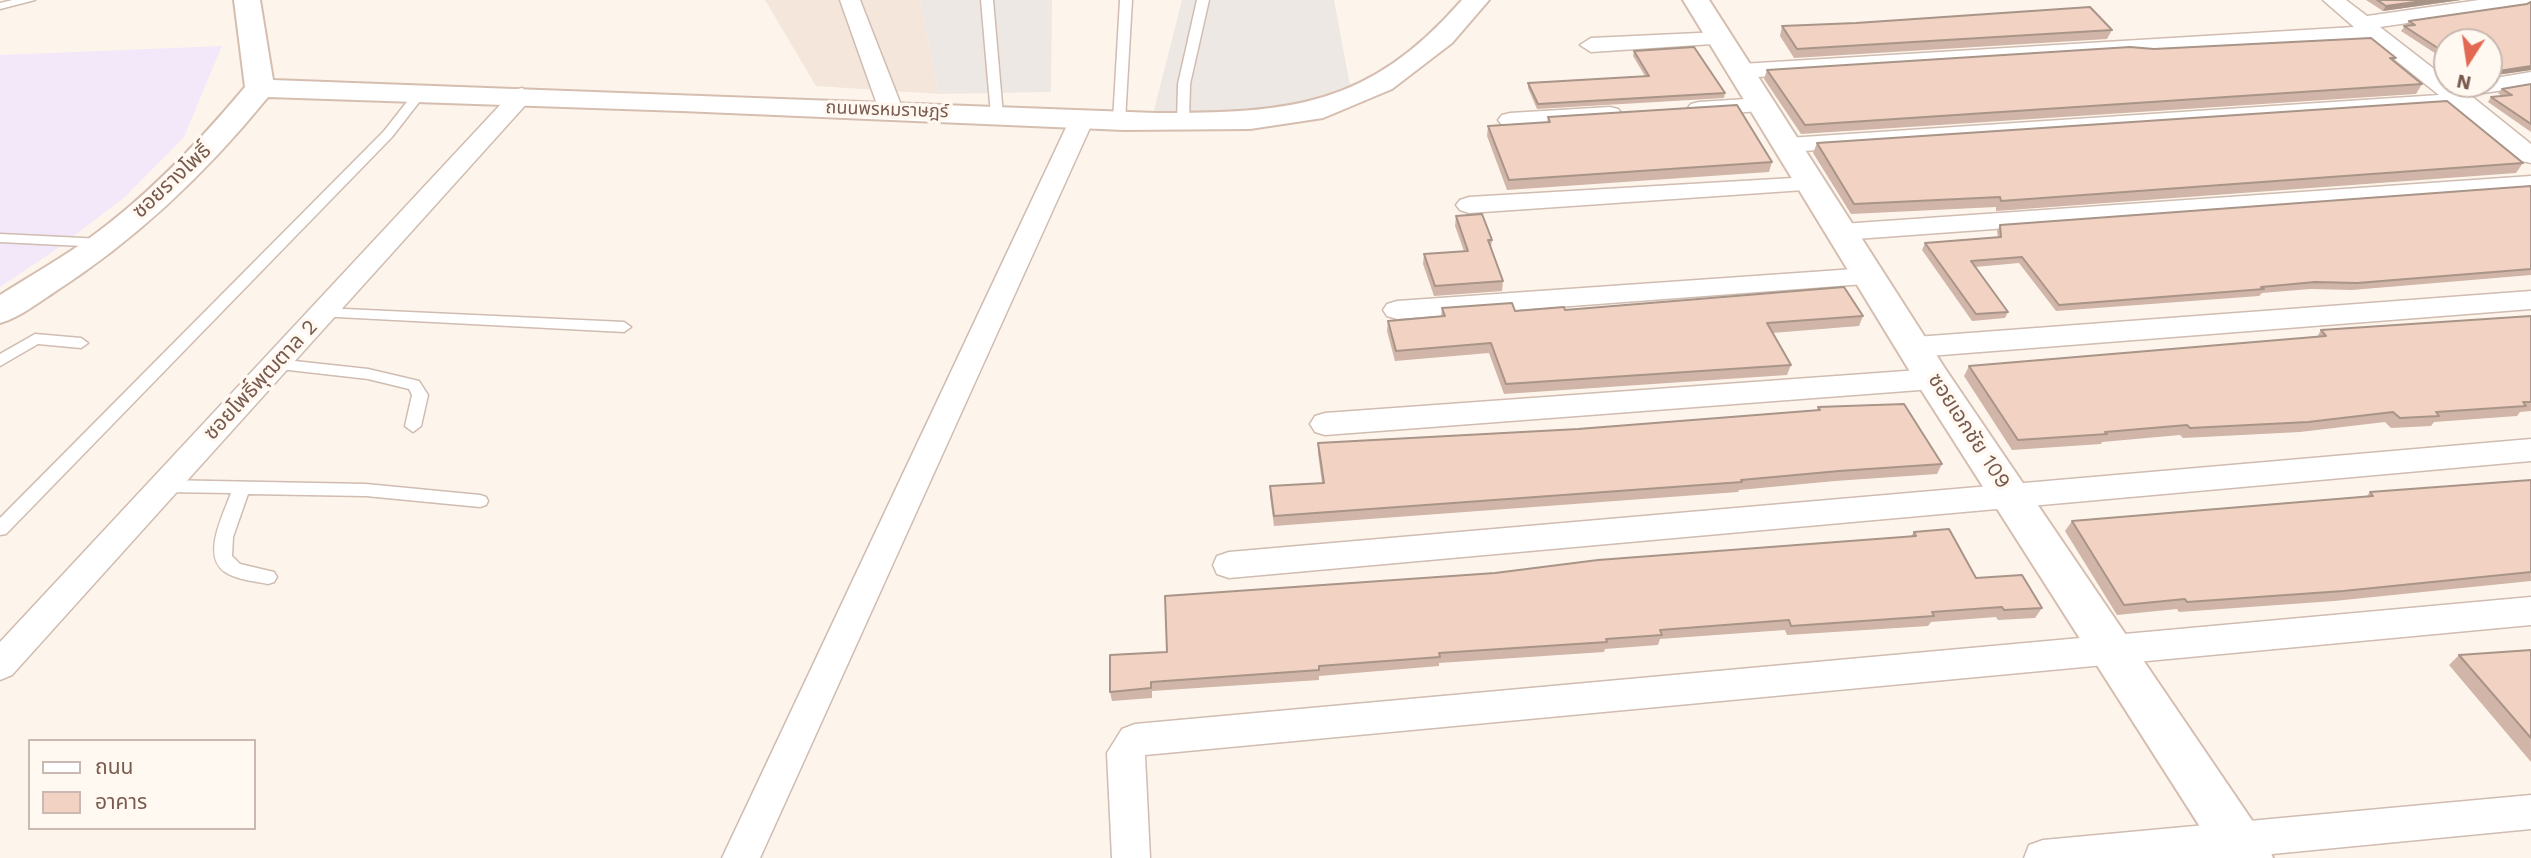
<!DOCTYPE html>
<html>
<head>
<meta charset="utf-8">
<style>
  body { margin:0 }
  #map { position:relative; width:2531px; height:858px; overflow:hidden; background:#fdf5ec; font-family:"Work Sans","Noto Sans Thai",sans-serif }
  canvas { display:block }
  .legend { position:absolute; left:28px; top:739px; width:228px; height:91px; box-sizing:border-box; background:#fff9f2; border:2px solid #c9b9b0; margin:0; padding:9px 12px; list-style:none; font-size:21px; color:#795a4e }
  .legend li { display:flex; align-items:center; gap:14px; height:35px }
  .legend b { width:35px; border:2px solid #c9b9b0 }
  .north { position:absolute; left:2433px; top:28px; width:70px; height:70px; box-sizing:border-box; background:#fff9f2; border:2px solid #c9b9b0; border-radius:50%; rotate:192deg; font-size:19px; font-weight:700; line-height:28px; text-align:center; color:#795a4e }
  .north::after { content:''; display:block; margin:auto; width:24px; height:32px; background:#e46953; clip-path:polygon(50% 0,100% 100%,50% 72%,0 100%) }
</style>
</head>
<body>
<div id="map">
<canvas width="2531" height="858"></canvas>
<ul class="legend">
<li><b style="height:9px;background:#fff"></b>ถนน</li>
<li><b style="height:19px;background:#f2d3c3"></b>อาคาร</li>
</ul>
<div class="north">N</div>
</div>
<script>
const context = document.querySelector('canvas').getContext('2d');
context.lineJoin = 'round';
function fill(path, color) { context.fillStyle = color; context.fill(path, 'evenodd'); }
function strokePath(path, color, width, dash) { context.strokeStyle = color; context.lineWidth = width; context.lineCap = dash ? 'butt' : 'round'; context.setLineDash(dash || []); context.stroke(path); }
function drawText(font, color, halo, rows, align = 'center') {
  context.font = font + ' "Work Sans","Noto Sans Thai",sans-serif'; context.lineWidth = 7; context.setLineDash([]); context.textBaseline = 'middle'; context.strokeStyle = halo; context.fillStyle = color; for (const [text, x, y, turn = 0] of rows) {
    context.save(); context.translate(x, y); context.rotate((+turn || 0) * Math.PI / 180); context.textAlign = isNaN(turn) ? turn : align; if (halo) context.strokeText(text, 0, 0); context.fillText(text, 0, 0); context.restore();
  }
}
fill(new Path2D(`
  M765,0h155l19,94 -123,-8z`), '#f4e6da');
fill(new Path2D(`
  M920,0h132l-1,92 -112,2z
  M1182,0h152l16,85 -26,12 -69,13 -102,4z`), '#eee8e4');
fill(new Path2D(`
  M222,46l-38,91 -59,60 -71,54 -54,36v-232z`), '#f2e8f9');
const lane = new Path2D(`
  M13,0h22l-35,9v-6z
  M981,0h12l10,115 -6,4 -6,-4z
  M1120,0h12l-7,121 -6,4 -6,-4z
  M1197,0h12l-19,84 -1,38 -6,4 -6,-4 1,-38z
  M421,88l6,4 -35,45 -386,397 -6,1v-17l384,-387 33,-42z
  M0,234l103,5 7,4 -7,4 -103,-5z
  M323,308l301,14 7,5 -7,5 -306,-16 -2,-3z
  M35,334l46,4 7,5 -7,5 -43,-4 -38,22v-12z
  M276,359l92,10 51,12 9,14 -7,31 -8,6 -8,-6 7,-31 -3,-6 -41,-10 -97,-11 -3,-4 3,-4z
  M162,480l204,4 114,11 6,2 2,4 -2,4 -6,2 -114,-11 -118,-2 -15,43 -1,19 8,8 34,8 3,5 -3,5 -6,2c-14,-3 -31,-4 -43,-12 -24,-16 -1,-59 6,-79l-69,-1 -6,-2 -2,-4 2,-4z`);
const street = new Path2D(`
  M840,0h20l43,110 -4,5h-16l-4,-5z
  M2323,0h23l21,16 112,-16h52l-1,4 -7,2 -143,21 67,52v5h42v-5l42,-7v14l-61,9 61,49v19l-9,-2 -67,-54 -667,45 -8,-2 -4,-5 4,-5 8,-2 651,-43 -70,-56 -628,39 -11,-7 11,-7 613,-37z
  M1720,32l11,6 -3,5 -137,9 -11,-7 11,-7z
  M522,88l11,7 -3,5 -518,575 -12,5v-38l514,-552z
  M1762,98l8,2 4,5 -4,5 -71,6 -8,-2 -4,-5 4,-5 8,-2z
  M1610,107l8,2 4,5 -4,5 -108,8 -8,-2 -4,-5 4,-5 8,-2z
  M1082,112l8,2 4,5 -334,739h-38l348,-739 4,-5z
  M2531,176v14l-689,50 -9,-2 -4,-6 4,-6 9,-2z
  M1810,177l9,2 3,5 -3,5 -350,24 -9,-3 -4,-5 4,-5 9,-3z
  M1869,268l9,3 4,6 -4,6 -481,36 -10,-3 -4,-6 4,-6 10,-3z
  M2531,291v18l-615,48 -10,-3 -4,-7 4,-7 10,-3z
  M1933,369l10,3 4,7 -4,7 -10,3 -608,46 -10,-3 -5,-8 5,-8 10,-3z
  M2531,439v22l-1302,117 -12,-4 -4,-9 4,-9 12,-4z
  M2531,597v28l-1386,130 5,103h-38l-5,-105 15,-24 13,-5z
  M2531,795v34l-300,29h-207l5,-13 14,-5z`);
const secondary = new Path2D(`
  M234,0h26l13,80 883,33c133,0 212,-5 306,-113h27l-37,43 -60,46 -69,29 -73,11 -126,1 -442,-19 -414,-14c-62,76 -130,141 -212,194 -18,12 -36,26 -56,32v-28c30,-19 62,-37 91,-58 58,-42 108,-95 154,-150z
  M1683,0h26l237,370 320,471 7,17h-53l-300,-470z`);
strokePath(lane, '#d0bcb0', 3);
strokePath(street, '#d0bcb0', 3);
strokePath(secondary, '#d5beb0', 4);
fill(lane, '#fff');
fill(street, '#fff');
fill(secondary, '#fff');
fill(new Path2D(`
  M2366,0h95l-78,11z
  M2527,4l4,66 -41,6 -1,2v-36h-42v19l-46,-30 8,-10z
  M1856,23l256,7 -5,9 -313,19 -14,-22 2,-10z
  M2154,49l242,9 -2,3 28,23 -6,10 -615,40 -37,-55 3,-9z
  M1634,51l91,42 -1,5 -187,11 -9,-21v-5l117,-7 -12,-20z
  M2531,84v48l-43,-30 3,-5 11,-1 -4,-3 4,-4z
  M1548,117l224,45 -3,10 -262,18 -20,-54 1,-10 59,-4z
  M1817,143l706,20 -7,10 -520,38v-4l-145,7 -38,-61z
  M2531,186v89l-179,15 -42,-1 -48,4 -3,3 -203,15 -37,-48 -44,4 33,45 -3,6 -33,3 -50,-71 3,-7 73,-5 -1,-7 3,-6z
  M1456,216l36,24 -1,7 12,34 -1,10 -68,5 -11,-32 1,-10 40,-3 -9,-25z
  M1442,308l73,3 50,-1 298,6 -4,10 -87,7 19,32 -4,10 -283,19 -15,-41 -94,8 -8,-30 1,-10 53,-5z
  M2531,316v95l-11,1 -3,4 -83,6 -3,4 -40,2 -6,-6 -85,10 -117,6 -3,-3 -78,7 -1,2 -89,6 -48,-74 5,-10 348,-29 4,-7z
  M1818,407l124,57 -5,10 -102,7 -96,9 -1,2 -464,34 -4,-30v-10l52,-3 -4,-30v-10l260,-14 239,-19z
  M2531,480v101l-197,20 -155,11 -2,-3 -60,6 -52,-84 7,-10 295,-25 3,-4z
  M1914,532l62,46 66,30 -7,10 -37,2 -2,-3 -65,5 -3,4 -141,9 -2,-5 -125,9 -2,6 -53,4 -1,3 -165,11v3l-120,10v4l-167,11v7l-40,3 -2,-9 57,-40 744,-116z
  M2531,650v112l-82,-97 10,-10z`), '#d0b5a8');
fill(new Path2D(`
  M2430,0h31l-78,11 3,-5z
  M2531,66v4l-42,6 3,-4z`), '#a99488');
const building = new Path2D(`
  M2377,0h53l-44,6z
  M2531,2v64l-39,6 -2,4h-1v-34h-42v12l-43,-28 11,-1 -6,-4 118,-17z
  M2090,7l22,23 -315,19 -15,-23 74,-3z
  M2371,38l25,20h-6l32,26 -617,41 -38,-55 363,-23 24,2z
  M1694,47l31,46 -187,11 -10,-21 121,-7 -15,-25z
  M2531,84v40l-40,-27 21,-2 -10,-6z
  M2447,101l76,62 -522,38 -1,-4 -146,7 -37,-61z
  M1737,105l35,57 -263,18 -21,-54 62,-4 -2,-5z
  M2531,186v83l-174,14 -42,-1 -54,5 3,2 -205,16 -37,-48 -51,4 37,51 -32,2 -51,-71 76,-6 -1,-12z
  M1482,214l10,26h-4l15,41 -68,5 -11,-32 44,-3 -12,-35z
  M1844,287l19,29 -96,7 24,42 -285,19 -15,-41 -95,8 -8,-30 57,-5 -3,-8 70,-5 3,8 49,-4 1,3z
  M2531,316v86h-8l3,4 -90,6 3,4 -39,2 -7,-6 -85,10 -118,6 -3,-3 -82,7 2,2 -89,6 -49,-74 357,-30 -5,-6z
  M1904,404l38,60 -103,7 -98,9 1,2 -468,34 -4,-30 54,-3 -6,-40 260,-14 242,-19 -2,-3z
  M2531,480v92l-188,19 -156,11 -2,-3 -61,6 -52,-84 301,-25 -3,-4z
  M1949,529l27,49 46,-3 20,33 -38,2 -2,-3 -70,5 2,4 -143,10 -2,-6 -129,10 2,5 -56,4 1,3 -168,11 1,4 -121,9v4l-168,12v6l-41,4v-37l57,-3 -2,-56 330,-23 103,-13 318,-24 -2,-4z
  M2531,650v88l-72,-83z`);
fill(building, '#f2d3c3');
strokePath(building, '#a99488', 2);
drawText('18px', '#795a4e', '#fff9f2', [
  ["ถนนพรหมราษฎร์",887,110,2]
]);
drawText('21px', '#795a4e', '#fff9f2', [
  ["ซอยรางโพธิ์",172,181,-43],
  ["ซอยโพธิ์พุฒตาล 2",261,380,-47],
  ["ซอยเอกชัย 109",1969,431,57]
]);
</script>
</body>
</html>
